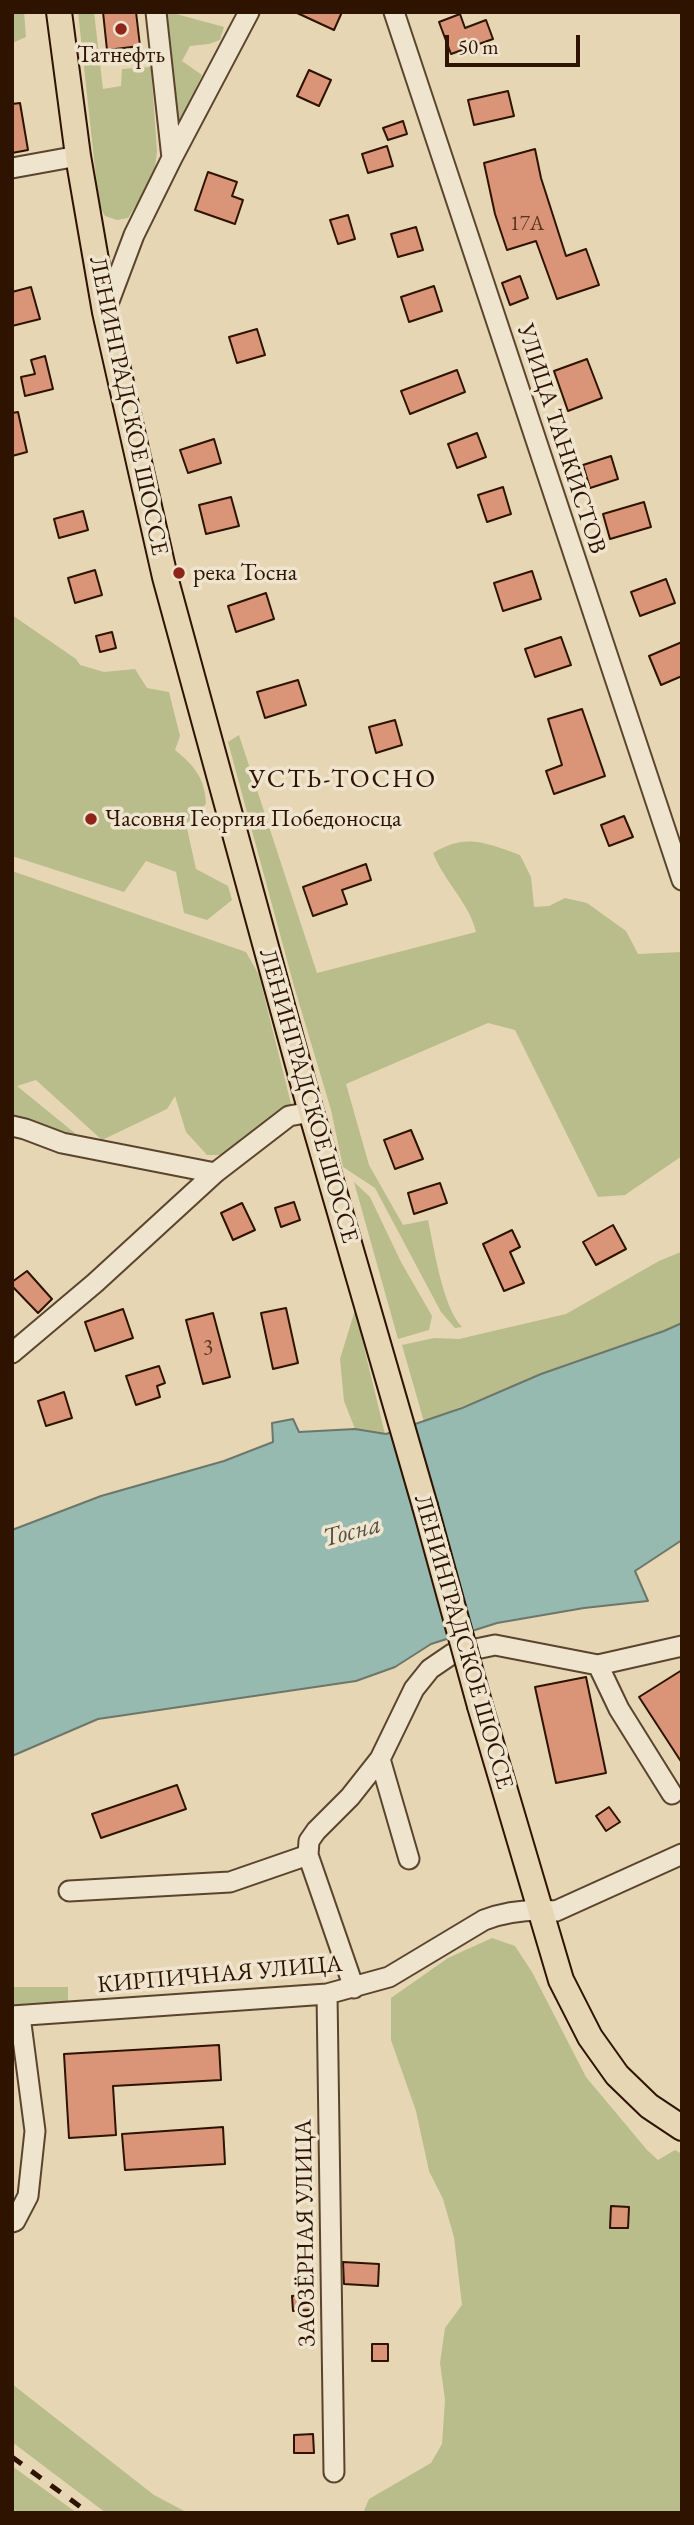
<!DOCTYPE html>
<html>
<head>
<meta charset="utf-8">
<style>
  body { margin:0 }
  #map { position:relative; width:694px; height:2525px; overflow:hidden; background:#e6d6b4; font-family:"EB Garamond",serif }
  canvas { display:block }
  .frame { position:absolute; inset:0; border:14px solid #2d1300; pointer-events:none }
  .scale { position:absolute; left:445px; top:35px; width:135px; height:32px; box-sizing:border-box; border:4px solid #2d1300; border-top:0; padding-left:9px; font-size:21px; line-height:24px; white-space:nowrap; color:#2d1300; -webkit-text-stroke:5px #efe4ce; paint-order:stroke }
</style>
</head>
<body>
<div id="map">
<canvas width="694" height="2525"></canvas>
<div class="frame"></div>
<div class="scale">50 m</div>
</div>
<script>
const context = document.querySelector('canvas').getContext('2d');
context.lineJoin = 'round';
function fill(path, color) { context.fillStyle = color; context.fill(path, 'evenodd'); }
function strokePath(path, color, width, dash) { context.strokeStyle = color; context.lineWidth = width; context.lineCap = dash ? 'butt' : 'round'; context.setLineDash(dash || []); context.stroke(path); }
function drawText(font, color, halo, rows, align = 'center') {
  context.font = font + ' "EB Garamond",serif'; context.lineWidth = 7; context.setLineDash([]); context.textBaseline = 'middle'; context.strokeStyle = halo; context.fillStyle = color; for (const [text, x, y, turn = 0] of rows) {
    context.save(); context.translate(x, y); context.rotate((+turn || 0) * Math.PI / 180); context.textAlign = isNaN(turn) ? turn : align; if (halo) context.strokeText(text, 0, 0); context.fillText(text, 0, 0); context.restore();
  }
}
fill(new Path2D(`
  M12,12h12l2,25 -14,6z
  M78,12h16l9,77 18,-3 1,-17 29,-2 6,84 -3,26 -26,41 -11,2 -12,-4 -6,-11z
  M169,12l55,15 -4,13 -11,4 -19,2 -8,15 20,14 -21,46 -4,-4 -14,-86z
  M12,615l64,44 4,6 24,7 31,-3 12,19 22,4 11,44 -5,14c20,16 30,29 31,54l-20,20 10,45 32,17 4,14 -25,20 -23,-7 -8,-41 -30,-11 -22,31 -112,-36z
  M239,735l78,238 159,-41c-7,-29 -32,-51 -43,-79 34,-20 52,-10 87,2l11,22 3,30 15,-1 16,-8 22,5 39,28 12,23 44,-2v204l-57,39 -27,2 -83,-167 -27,-7 -142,61 23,81 34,60 25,-5c6,28 15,88 34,107l-7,1 -14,-16 -66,-124 -32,-21 -12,-57 -37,-124 -66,-244z
  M12,871l234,81 13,23 33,133 -70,47h-15l-21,-23 -11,-36 -8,13 -65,31 -66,-60 -19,6 65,53 -8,1 -62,-24z
  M354,1182l16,15 31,65 31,54 -3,14 -31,9z
  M681,1252l1,71 -18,8 -123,43 -117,48 -22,-77 32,-7 25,1 107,-25 93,-53z
  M355,1310l30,124 -30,-5 -11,-28 -4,-42z
  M492,1938l23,8 17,26 54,105 61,73 11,10 17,-10 7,4v359h-319l6,-14 62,-36 11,-19 3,-44 -5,-37 5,-35 17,-23 -8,-68 -11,-38 -14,-28 -13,-60 -25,-71v-42l57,-40z
  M12,1987h56v14l-56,4z
  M12,2384l142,111 34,18h-82l-94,-71z
  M12,2466l65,47h-58l-7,-4z`), '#b8bd8b');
const water = new Path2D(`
  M682,1323v217l-47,31 13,30 -64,7 -87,15 -66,21 -36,23 -39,14 -258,38 -86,37v-226l89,-34 123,-35 49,-19 -1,-19 21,-4 6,13 56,-3 31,5 76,-26 79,-34 123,-43z`);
fill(water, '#96b9b0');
strokePath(water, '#6c776a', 2);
const building = new Path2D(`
  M103,12h33l4,34 -33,4z
  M295,12h47l-8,18z
  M460,14l5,14 21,-8 7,19 -42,15 -12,-32z
  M309,70l22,10 -12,26 -22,-10z
  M508,91l6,25 -40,9 -6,-25z
  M20,103l8,47 -16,3v-49z
  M403,121l4,13 -19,6 -5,-12z
  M387,146l6,20 -25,7 -6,-19z
  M535,149l6,29 25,78 20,-7 13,36 -42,14 -21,-58 -29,9 -12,-36 -11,-51z
  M208,172l29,10 -5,14 11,4 -8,24 -40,-14z
  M348,215l7,24 -17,5 -8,-24z
  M416,227l7,23 -25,7 -7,-23z
  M520,276l8,22 -18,7 -8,-22z
  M434,286l8,25 -33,11 -8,-25z
  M31,287l9,32 -28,7v-34z
  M257,329l8,26 -28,8 -8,-26z
  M45,356l8,33 -28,7 -4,-19 14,-3 -4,-14z
  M587,359l15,39 -34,13 -14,-40z
  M457,370l8,22 -55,22 -9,-23z
  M18,412l9,40 -15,4v-43z
  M477,433l9,24 -29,11 -9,-24z
  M214,439l7,24 -33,10 -8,-23z
  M611,456l7,23 -28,9 -7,-23z
  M503,487l8,27 -24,8 -9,-27z
  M231,497l8,29 -33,8 -7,-29z
  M644,502l7,25 -41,12 -7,-25z
  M83,511l5,19 -29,8 -5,-19z
  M95,570l7,25 -27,8 -7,-25z
  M532,571l9,28 -38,12 -9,-28z
  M666,579l9,24 -35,13 -9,-24z
  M266,593l8,26 -38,13 -8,-26z
  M112,632l4,16 -16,4 -4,-16z
  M561,637l10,28 -36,12 -10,-28z
  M682,642v34l-21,9 -12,-29z
  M298,680l8,25 -41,13 -8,-26z
  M582,709l23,67 -51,18 -8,-23 16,-6 -14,-46z
  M395,720l7,25 -26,8 -7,-26z
  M624,816l9,21 -24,9 -8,-21z
  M366,864l5,16 -29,10 5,14 -34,12 -10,-29z
  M411,1130l12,29 -28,10 -11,-29z
  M440,1183l7,20 -33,11 -6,-21z
  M294,1202l6,18 -19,7 -6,-19z
  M242,1203l13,27 -22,10 -12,-27z
  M613,1225l13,24 -30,16 -13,-23z
  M512,1230l8,17 -10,5 14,31 -20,8 -21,-47z
  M27,1271l25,28 -14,14 -26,-27v-4z
  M286,1308l12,55 -25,6 -12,-56z
  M123,1309l10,29 -38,13 -10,-29z
  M213,1313l17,64 -27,7 -17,-64z
  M159,1366l6,17 -8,3 3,11 -24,8 -10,-29z
  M64,1392l8,26 -26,8 -8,-25z
  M682,1670v93l-43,-66z
  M586,1677l20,96 -50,10 -21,-96z
  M177,1785l9,24 -85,29 -9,-24z
  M609,1807l11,15 -14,9 -10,-15z
  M219,2045l2,35 -108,6 3,49 -47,3 -5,-84z
  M223,2127l2,37 -100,6 -3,-36z
  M611,2206l18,1 -1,21h-18z
  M343,2262l36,2 -1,22 -34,-2z
  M311,2294l1,16 -19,1 -1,-15z
  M372,2344h16v17h-16z
  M313,2434l1,19h-20v-18z`);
fill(building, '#da9578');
strokePath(building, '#2d1300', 2);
const minor = new Path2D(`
  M156,12l16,146
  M394,12l288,868
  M12,168l66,-12
  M105,312l29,-77 38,-77 77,-146
  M12,1126l13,3 37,14 153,30
  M12,1353l83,-70 120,-110 74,-57 22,-4
  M598,1665l21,44 53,85
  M380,1759l29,100
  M69,1891l161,-9 78,-27
  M354,1988l-46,-133 1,-14 7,-10 34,-34 30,-38 34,-70 16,-20 22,-15 43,-9 103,20 84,-19
  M327,1994l7,478
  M12,2016l315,-22 62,-17 95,-57c24,-9 47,-11 72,-9l126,-57
  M12,2222l3,-1 13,-25 7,-65 -15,-115`);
const major = new Path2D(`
  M59,12l19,144 27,156 60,265 146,535 114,394
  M480,1706l81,274 29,57 27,38 32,31 33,22`);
strokePath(minor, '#5b442d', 23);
strokePath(major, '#2d1300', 28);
strokePath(minor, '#efe4ce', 19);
strokePath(major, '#e6d6b4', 24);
strokePath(new Path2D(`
  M12,2457l77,56`), '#2d1300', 5, [12, 12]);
const majorBridge = new Path2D(`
  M425,1506l55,200`);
strokePath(majorBridge, '#2d1300', 28, []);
strokePath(majorBridge, '#e6d6b4', 24);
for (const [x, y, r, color] of [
  [121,29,7,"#8f2418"],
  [179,573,7,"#8f2418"],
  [91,819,7,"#8f2418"]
]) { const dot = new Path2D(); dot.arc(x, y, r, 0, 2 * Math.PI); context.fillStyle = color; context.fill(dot); strokePath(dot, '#efe4ce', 2.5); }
drawText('21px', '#58341e', null, [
  ["17А",527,224],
  ["3",208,1348]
]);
drawText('24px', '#2d1300', '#efe4ce', [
  ["Татнефть",121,55,"center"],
  ["река Тосна",193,573],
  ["Часовня Георгия Победоносца",105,819]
], 'left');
drawText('24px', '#2d1300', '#efe4ce', [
  ["ЛЕНИНГРАДСКОЕ ШОССЕ",128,406,78],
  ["УЛИЦА ТАНКИСТОВ",561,439,72],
  ["ЛЕНИНГРАДСКОЕ ШОССЕ",308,1096,74],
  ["ЛЕНИНГРАДСКОЕ ШОССЕ",463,1642,74],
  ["КИРПИЧНАЯ УЛИЦА",220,1975,-5],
  ["ЗАОЗЁРНАЯ УЛИЦА",306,2233,-91]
]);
context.letterSpacing = '2px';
drawText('26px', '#2d1300', '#efe4ce', [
  ["УСТЬ-ТОСНО",343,780]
]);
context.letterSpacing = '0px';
drawText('italic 26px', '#524d3e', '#efe4ce', [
  ["Тосна",352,1532,-15]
]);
</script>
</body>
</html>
